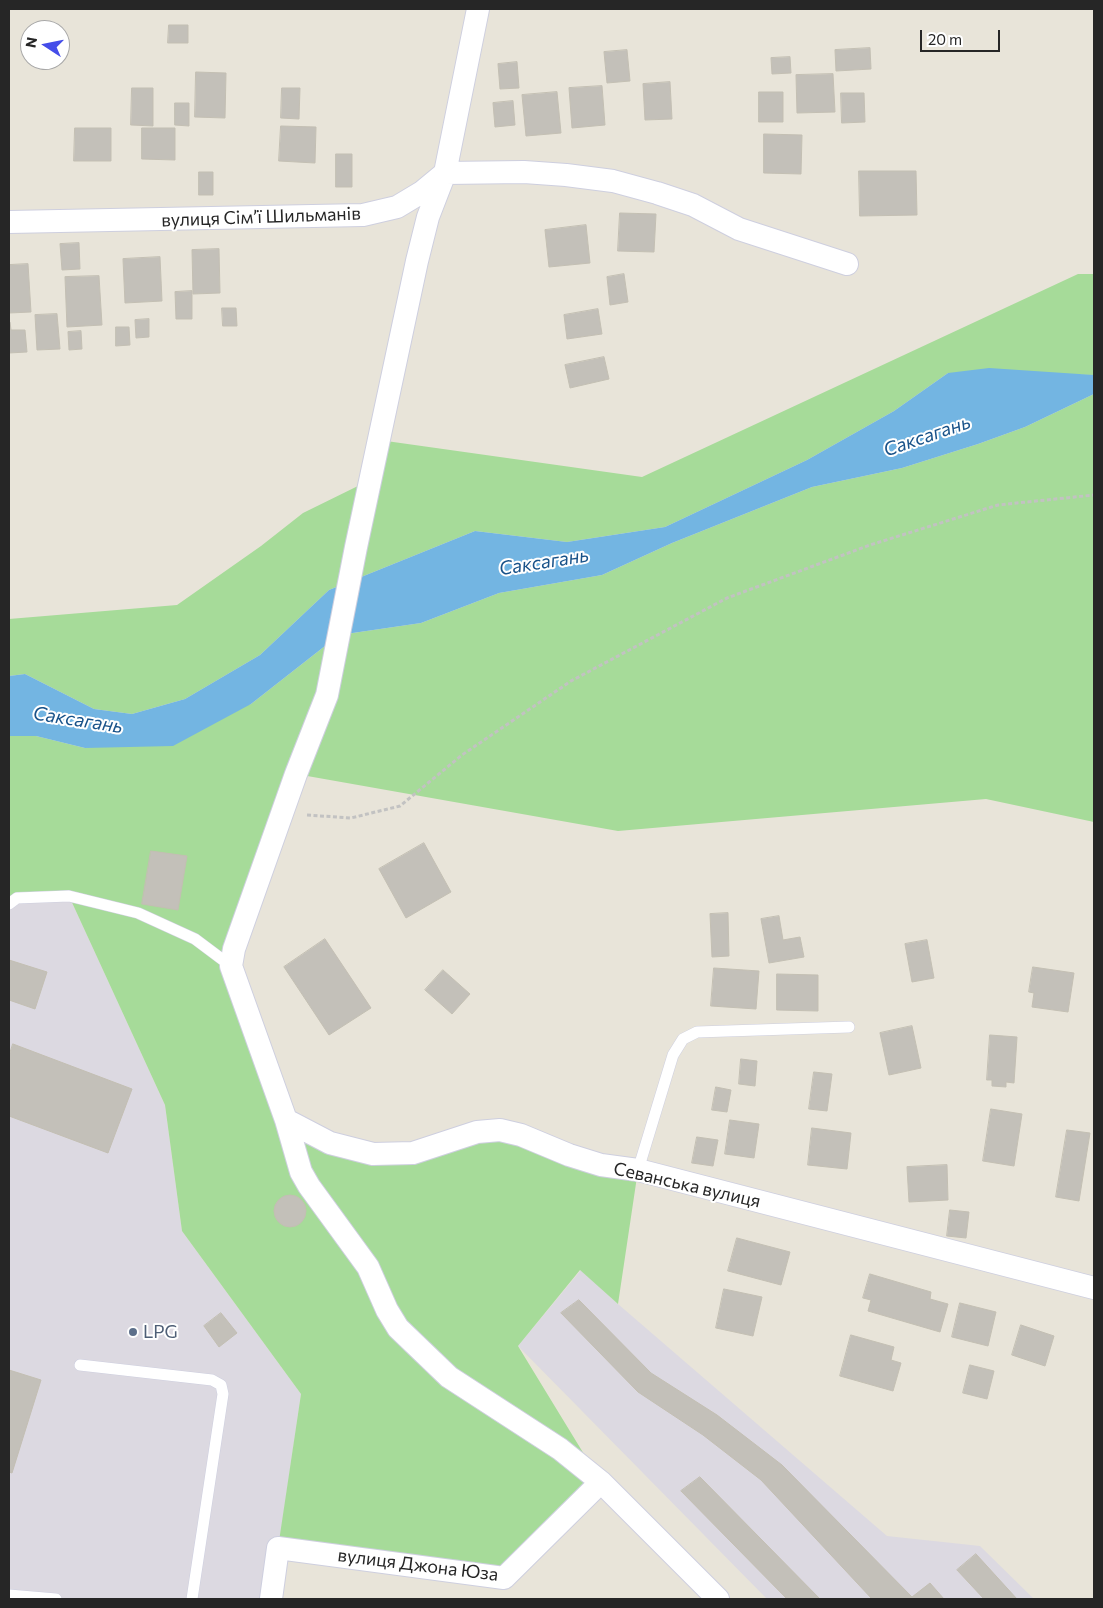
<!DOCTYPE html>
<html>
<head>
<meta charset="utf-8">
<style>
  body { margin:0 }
  #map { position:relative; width:1103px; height:1608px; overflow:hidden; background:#e8e4d9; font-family:Commissioner,sans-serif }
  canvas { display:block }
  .frame { position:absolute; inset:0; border:10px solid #262626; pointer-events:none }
  .north { position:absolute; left:20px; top:20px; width:50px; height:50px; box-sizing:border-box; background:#fff; border:1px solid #a8a8a8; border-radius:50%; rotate:281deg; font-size:14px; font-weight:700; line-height:20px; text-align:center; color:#262626 }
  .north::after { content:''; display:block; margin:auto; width:18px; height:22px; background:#454de9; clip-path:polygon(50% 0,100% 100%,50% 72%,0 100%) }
  .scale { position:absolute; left:920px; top:30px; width:80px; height:22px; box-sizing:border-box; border:2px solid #262626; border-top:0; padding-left:6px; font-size:15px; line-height:18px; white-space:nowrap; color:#262626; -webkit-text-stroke:4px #fff; paint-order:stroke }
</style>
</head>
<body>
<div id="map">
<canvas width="1103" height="1608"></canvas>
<div class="frame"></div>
<div class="north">N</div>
<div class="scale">20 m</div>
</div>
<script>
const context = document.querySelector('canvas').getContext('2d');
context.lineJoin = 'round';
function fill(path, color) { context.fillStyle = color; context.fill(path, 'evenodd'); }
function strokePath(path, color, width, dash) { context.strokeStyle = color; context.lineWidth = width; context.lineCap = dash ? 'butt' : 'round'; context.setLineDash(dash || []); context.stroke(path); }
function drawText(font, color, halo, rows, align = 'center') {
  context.font = font + ' Commissioner,sans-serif'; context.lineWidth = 4; context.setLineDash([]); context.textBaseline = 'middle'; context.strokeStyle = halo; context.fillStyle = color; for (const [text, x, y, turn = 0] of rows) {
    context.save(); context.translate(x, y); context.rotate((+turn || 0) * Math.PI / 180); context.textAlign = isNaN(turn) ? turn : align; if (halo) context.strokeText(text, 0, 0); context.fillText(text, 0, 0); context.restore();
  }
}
fill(new Path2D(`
  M69,896l96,209 17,126 119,163 -30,205h-262v-695z
  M581,1270l37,34 269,232 93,10 54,53h-267l-249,-253z`), '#dcd9e1');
fill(new Path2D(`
  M1078,274h16v101l-146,-2 -54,38 -87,49 -142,67 -98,15 -92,-11 -146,59 -69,65 -75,44 -53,15 -38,-5 -69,-35 -16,2v-57l168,-14 84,-59 42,-33 59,-29 10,-45 270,38z
  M1094,394v428l-108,-23 -368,32 -322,-57 -62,175 52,171 87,34 104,-22 161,38 -20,134 -38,-34 -62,76 83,136 -97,96 -226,-30 23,-154 -119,-163 -17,-126 -96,-209 -60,8v-168h27l49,12 166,-44 88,-69 82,-12 78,-30 103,-18 70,-32 140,-56 90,-19 76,-24 47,-17z`), '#a6db99');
fill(new Path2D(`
  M989,368l105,7v19l-69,33 -47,17 -76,24 -90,19 -140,56 -70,32 -103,18 -78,30 -82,12 -88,69 -78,42 -88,2 -49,-12h-27v-60l16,-2 69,35 38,5 53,-15 75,-44 69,-65 146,-59 92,11 98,-15 142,-67 87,-49 54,-38z`), '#73b5e2');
const building = new Path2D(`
  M169,25h19v18h-20z
  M870,48l1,21 -35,2 -1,-21z
  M627,50l3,31 -23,2 -3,-31z
  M790,57l1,16 -19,1 -1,-16z
  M517,62l2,26 -19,1 -2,-25z
  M196,72l30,1 -1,45 -30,-1z
  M833,74l2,38 -38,1 -1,-38z
  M670,82l2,37 -27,1 -2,-36z
  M602,86l3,39 -33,3 -3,-40z
  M132,88h21v38l-22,-1z
  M282,88h18l-1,31 -18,-1z
  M557,92l4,41 -35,3 -4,-41z
  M759,92h24v30h-24z
  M841,93h23l1,29 -23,1z
  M513,101l2,24 -20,2 -2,-24z
  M175,103h14v23l-14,-1z
  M281,126l35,1 -1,36 -36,-2z
  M75,128h36v33h-37z
  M142,128h33v32l-33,-1z
  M764,134l38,1 -1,39 -37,-1z
  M336,154h16v33h-16z
  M859,171h57l1,44 -57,1z
  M199,172h14v23h-14z
  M620,213l36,1 -2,38 -36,-1z
  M586,225l4,38 -41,4 -4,-37z
  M79,243l1,26 -18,1 -2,-26z
  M219,249l1,44 -27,1 -1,-44z
  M160,257l2,44 -37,2 -2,-44z
  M28,264l3,48 -22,1v-48z
  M624,274l4,28 -18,3 -3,-28z
  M99,276l3,49 -35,2 -2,-50z
  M192,291v28h-16l-1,-27z
  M222,308h14l1,18h-14z
  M598,309l4,25 -35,5 -3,-24z
  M57,314l3,35 -23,1 -2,-35z
  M149,319v18l-13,1 -1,-18z
  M9,322h1l1,8h14l2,22 -18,1z
  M116,327h13l1,18 -14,1z
  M81,331l1,18 -13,1 -1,-18z
  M604,357l5,22 -39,9 -5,-23z
  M424,843l27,49 -45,26 -27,-49z
  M151,851l36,5 -9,54 -36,-6z
  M728,913l1,43 -17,1 -2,-43z
  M779,916l4,24 17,-3 4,20 -35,6 -8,-44z
  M325,939l46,69 -42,27 -45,-68z
  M927,940l7,38 -22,4 -7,-38z
  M9,960l38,12 -12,37 -26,-9z
  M1033,967l41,6 -6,39 -36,-5 2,-14 -5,-1z
  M714,968l45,3 -3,38 -45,-3z
  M443,970l27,24 -18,20 -27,-24z
  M777,974l41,1v36l-41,-1z
  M912,1026l9,42 -32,7 -9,-42z
  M990,1035l27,2 -3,46 -8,-1v5l-14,-1v-6h-5z
  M13,1044l119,45 -24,64 -99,-37v-60z
  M741,1059l16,2 -2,25 -16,-2z
  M814,1072l18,2 -5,37 -18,-2z
  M716,1087l15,3 -4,22 -15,-2z
  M991,1109l31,5 -8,52 -31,-5z
  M730,1120l29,4 -5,34 -29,-4z
  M812,1128l39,5 -4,36 -39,-4z
  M1067,1130l23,3 -11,68 -23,-4z
  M697,1137l21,3 -5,26 -21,-3z
  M947,1165l1,35 -39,2 -2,-35z
  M274 1211a16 16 0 1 1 32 0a16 16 0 1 1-32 0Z
  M950,1210l19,2 -3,26 -19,-2z
  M737,1238l53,14 -9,33 -53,-14z
  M870,1274l61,18 -1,7 18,5 -8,28 -72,-21 3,-11 -8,-2z
  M724,1289l38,8 -9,39 -37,-8z
  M579,1300l72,73 66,42 65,50 130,132 18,-14 14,16h-72l-111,-119 -58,-45 -65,-43 -77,-79z
  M960,1303l36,9 -8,34 -36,-9z
  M221,1313l16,20 -18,14 -15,-21z
  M1021,1325l33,11 -9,30 -33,-11z
  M851,1335l43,12 -3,13 10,3 -8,28 -53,-15z
  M970,1365l24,6 -7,28 -24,-6z
  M9,1370l32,10 -29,93 -3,-1z
  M700,1477l120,122h-33l-106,-108z
  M976,1554l41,45h-33l-27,-29z`);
fill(building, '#c3c0b9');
strokePath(building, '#c3bfb3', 1);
const lane = new Path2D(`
  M9,904l8,-6 52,-2 69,17 57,26 36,27
  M638,1170l35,-115 10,-16 14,-7 152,-5
  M80,1365l132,15 9,5 2,9 -31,205
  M9,1595l47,4`);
const street = new Path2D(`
  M478,9l-33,164 -17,44 -11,44 -61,286 -29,148 -31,79 -62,175 -3,17 55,154 15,52 8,14 59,81 19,43 11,18 51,49 111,72 41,33 117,117
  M9,222l354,-7 34,-8 25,-15 23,-19 79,-1 42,3 47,6 44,12 36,12 46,24 108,35
  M286,1120l44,23 43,11 40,-1 64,-21 23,-2 21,5 48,20 32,10 37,5 456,118
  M271,1599l7,-51 226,30 97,-96`);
strokePath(lane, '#cecfdf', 12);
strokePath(street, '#cecfdf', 24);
strokePath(new Path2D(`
  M307,815l44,3 49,-12 62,-51 109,-74 156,-83 143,-53 128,-40 96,-10`), '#c2c2c2', 3, [4, 2.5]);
strokePath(lane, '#fff', 11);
strokePath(street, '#fff', 22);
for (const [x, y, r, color] of [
  [133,1332,5,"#5c6f8a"]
]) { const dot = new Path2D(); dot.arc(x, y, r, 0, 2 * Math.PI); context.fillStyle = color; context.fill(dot); strokePath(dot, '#fff', 2); }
drawText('18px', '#262626', '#fff', [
  ["вулиця Сімʼї Шильманів",261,217,-2],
  ["Севанська вулиця",687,1185,13],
  ["вулиця Джона Юза",418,1565,7]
]);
drawText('18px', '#4e5e75', '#fff', [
  ["LPG",143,1332]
], 'left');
drawText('italic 19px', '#185289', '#fff', [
  ["Саксагань",927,436,-19],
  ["Саксагань",544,562,-9],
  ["Саксагань",78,720,9]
]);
</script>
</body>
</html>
